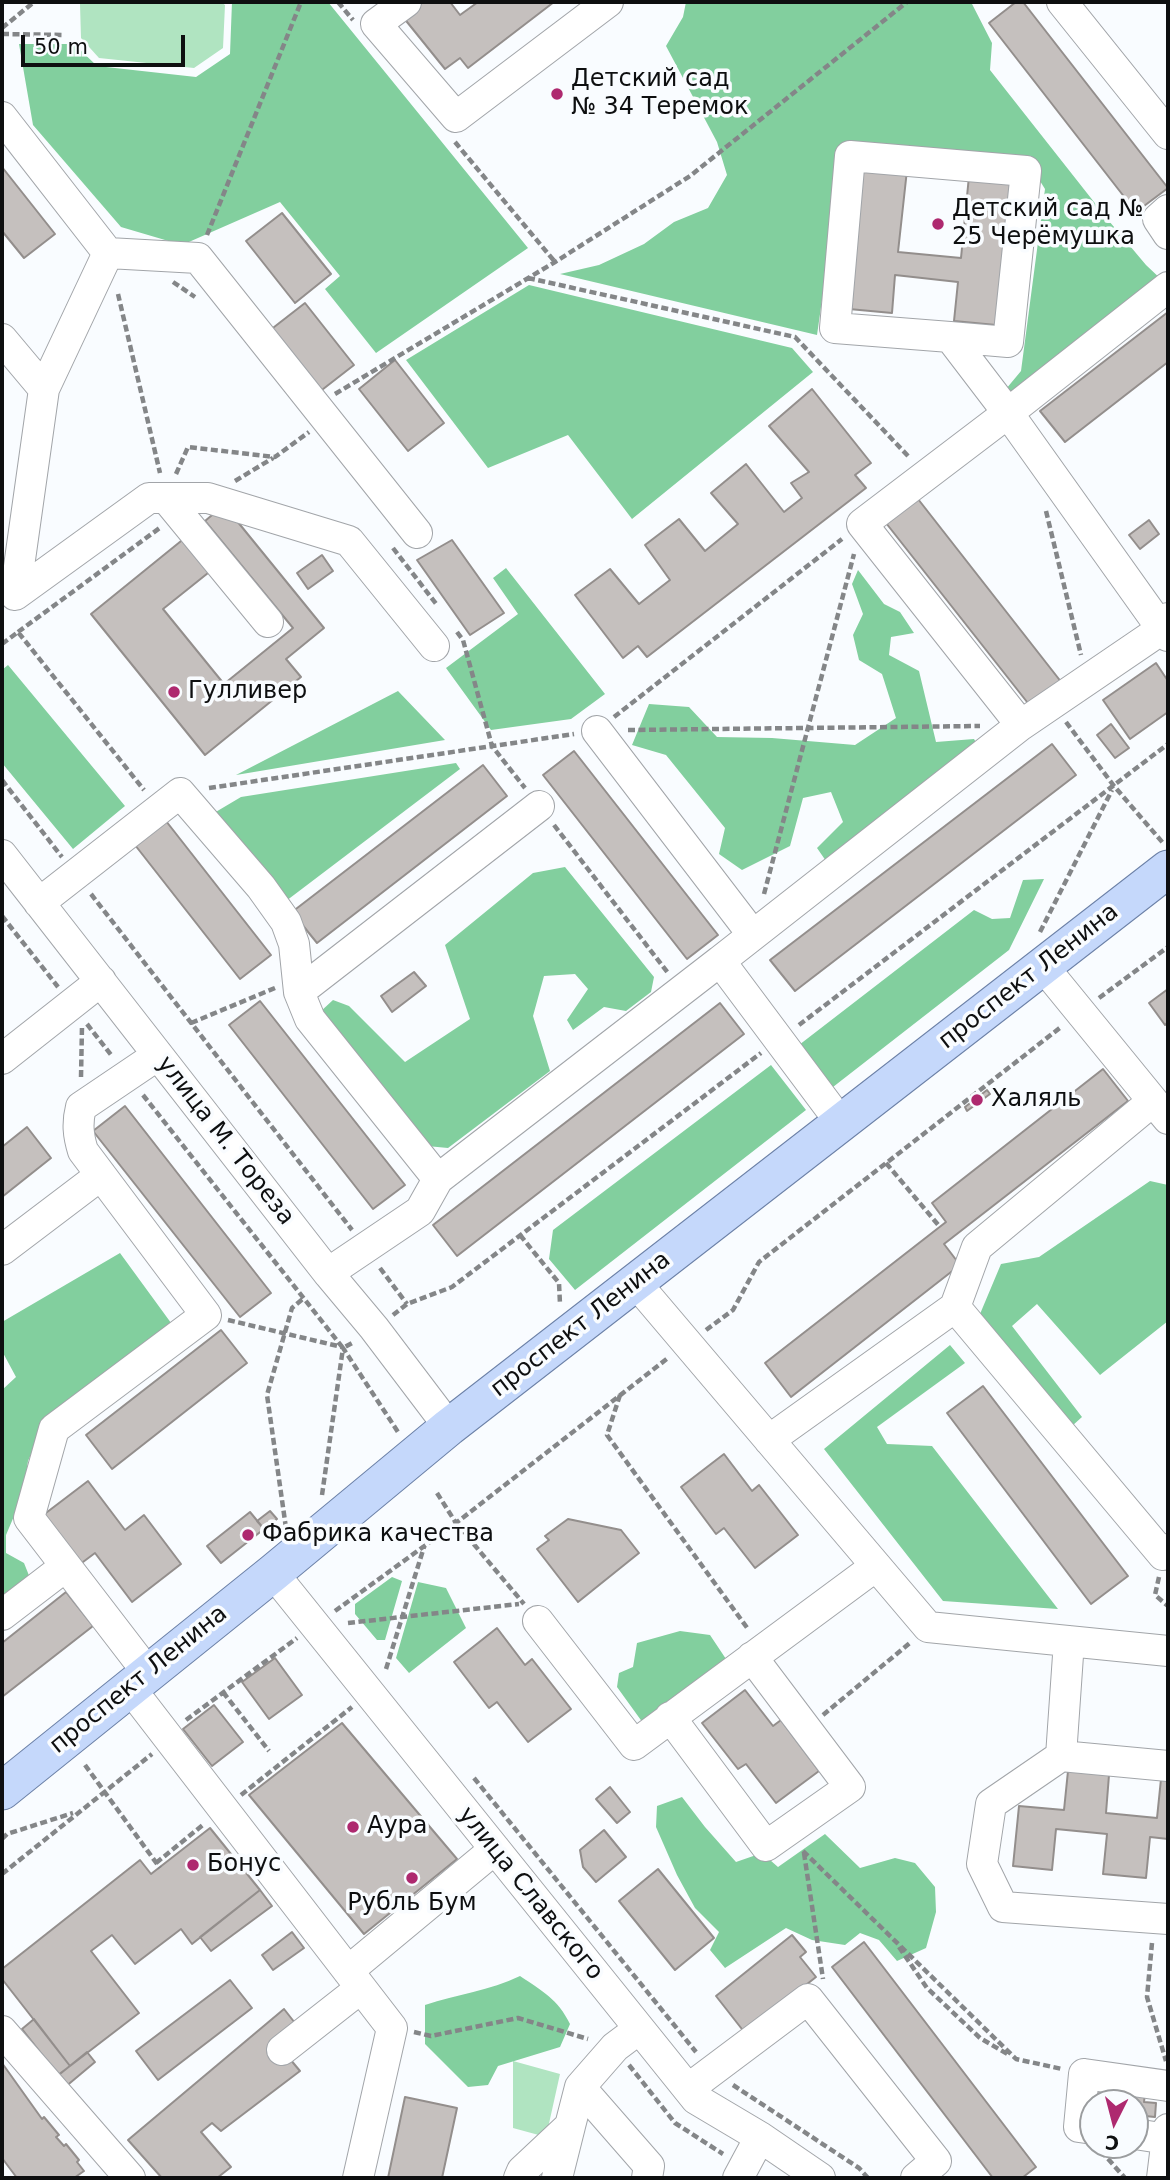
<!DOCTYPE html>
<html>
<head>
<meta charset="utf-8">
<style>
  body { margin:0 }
  #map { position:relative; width:1170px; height:2180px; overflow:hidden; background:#f9fcff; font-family:"DejaVu Sans",sans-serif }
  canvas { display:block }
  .frame { position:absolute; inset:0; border:4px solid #0e0f10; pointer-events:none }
  .north { position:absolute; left:1079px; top:2089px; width:70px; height:70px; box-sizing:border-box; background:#f9fcff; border:2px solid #9b9d9f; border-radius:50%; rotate:186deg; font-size:19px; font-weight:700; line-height:28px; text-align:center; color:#0e0f10 }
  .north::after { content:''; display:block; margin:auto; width:24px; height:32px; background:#ae296f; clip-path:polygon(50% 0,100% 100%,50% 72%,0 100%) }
  .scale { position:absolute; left:21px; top:35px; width:164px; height:32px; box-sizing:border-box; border:4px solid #0e0f10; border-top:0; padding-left:9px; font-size:21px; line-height:24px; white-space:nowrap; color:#0e0f10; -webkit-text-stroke:5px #f9fcff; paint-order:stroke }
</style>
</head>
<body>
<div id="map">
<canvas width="1170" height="2180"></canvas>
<div class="frame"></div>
<div class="north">С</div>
<div class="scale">50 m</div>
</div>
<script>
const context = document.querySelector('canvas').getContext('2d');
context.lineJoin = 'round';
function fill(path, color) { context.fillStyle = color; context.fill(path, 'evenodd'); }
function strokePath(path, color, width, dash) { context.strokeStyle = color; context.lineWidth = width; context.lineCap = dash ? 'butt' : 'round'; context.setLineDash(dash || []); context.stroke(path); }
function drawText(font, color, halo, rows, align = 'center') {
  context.font = font + ' "DejaVu Sans",sans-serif'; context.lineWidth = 7; context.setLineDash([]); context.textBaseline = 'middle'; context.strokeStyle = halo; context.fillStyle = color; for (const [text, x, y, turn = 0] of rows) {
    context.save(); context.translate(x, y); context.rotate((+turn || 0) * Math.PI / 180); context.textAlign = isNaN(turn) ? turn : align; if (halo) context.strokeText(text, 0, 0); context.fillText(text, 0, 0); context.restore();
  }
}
fill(new Path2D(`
  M82,2h139l4,3 -2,43 -29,20 -95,-10 -18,-20 -1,-34z
  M513,2061l47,13 -14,63 -33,-9z`), '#b0e4c1');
fill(new Path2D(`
  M232,2h96l200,246 -152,105 -51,-64 15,-13 -60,-74 -98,43 -61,-18 -88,-102 -14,-81h55l23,22 99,11 34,-23z
  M686,2h285l21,41 -2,27 119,151 37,44 18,17 -149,117 -9,-10 15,-18 24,-182 -15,-24 -119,-12 -88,140 -6,42 -257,-61 39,-9 45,-21 30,-22 34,-14 19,-33 -10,-33 -51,-96 17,-29z
  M529,285l263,63 21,24 -181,147 -64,-84 -80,33 -82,-108z
  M506,568l99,126 -34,25 -80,11 -45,-62 72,-54 -25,-36z
  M858,570l26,34 16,8 14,21 -23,4 -2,18 30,16 17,71 38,-3 4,7 -152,115 -9,-13 26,-26 -12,-30 -28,6 -13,48 -48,24 -23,-16 6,-26 -59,-73 -34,-10 17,-41 40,3 28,30 55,1 83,7 41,-27 -14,-44 -23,-14 -6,-25 10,-21 -11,-30z
  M8,665l117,141 -52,43 -71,-86v-93z
  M398,691l47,49 -209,35z
  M456,763l4,6 -174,132 -72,-88 27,-16z
  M565,867l89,110 -3,15 -25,19 -22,-4 -31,23 -6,-10 21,-31 -13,-15 -31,2 -11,40 17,55 -102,77 -21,-2 -107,-134 13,-12 16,6 56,56 65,-43 -25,-74 88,-72z
  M1044,879l-35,71 -176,137 -34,-42 175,-135 18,9 18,-1 13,-38z
  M771,1065l35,45 -231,180 -26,-31 4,-29z
  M1150,1181l18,4v136l-68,54 -63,-71 -25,22 70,91 -10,9 -92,-112 21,-50 38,-7z
  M120,1253l54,74 -129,96 -17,38 -5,34 -17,40v18l18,10 8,20 -30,23v-216l14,-13 -14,-26v-29z
  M950,1345l15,18 -88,64 10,17 45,2 126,163 -115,-8 -119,-152z
  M392,1577l10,4 -17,59h-8l-22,-26v-10z
  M418,1582l28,6 20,40 -57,45 -13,-15z
  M680,1631l30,4 16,24 -83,64 -26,-36 2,-14 14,-6 4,-24z
  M682,1797l23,30 31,35 26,-9 16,14 47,-33 35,34 35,-10 20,5 20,24 1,25 -10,36 -29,13 -18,-21 -19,-7 -15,12 -33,-5 -26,-12 -61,40 -15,-18 9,-18 -24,-24 -18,-33 -21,-48 1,-21z
  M520,1976c22,15 38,23 50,48l-10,23 -62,19 -10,19 -20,2 -43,-43v-39c32,-11 65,-14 95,-29z`), '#82cf9e');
const building = new Path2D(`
  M423,2h27l10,13 18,-13h76l-86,66 -8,-10 -15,11 -42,-52z
  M1016,2h7l145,186 -32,24 -147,-189z
  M864,165l43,5 -9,82 63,6 8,-82 43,5 -16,144 -42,-4 4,-39 -63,-7 -3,38 -43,-4z
  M2,167l53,67 -31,24 -22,-27z
  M282,213l49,61 -36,29 -49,-62z
  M305,303l49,62 -36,28 -49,-62z
  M1168,312v50l-103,80 -25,-31z
  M395,360l49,63 -36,28 -49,-62z
  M812,389l59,74 -16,12 11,13 -219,169 -9,-11 -15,12 -48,-63 35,-26 29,35 31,-24 -25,-35 34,-26 26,32 33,-27 -27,-31 35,-29 38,48 18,-14 -11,-15 18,-11 -40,-46z
  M918,499l144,184 -31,24 -145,-184z
  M224,505l100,123 -38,31 15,18 -96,78 -114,-141 95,-77 27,32 -50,40 61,75 69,-56 -88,-107z
  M1149,520l10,14 -19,15 -11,-14z
  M452,540l52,73 -34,22 -53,-75z
  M322,555l11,16 -25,18 -11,-16z
  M1156,663l12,18v31l-38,27 -27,-39z
  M1111,724l18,24 -14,10 -18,-23z
  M1052,744l24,31 -281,216 -25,-31z
  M574,751l144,184 -31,24 -144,-184z
  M483,765l24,31 -190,147 -25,-31z
  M166,821l105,134 -31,24 -105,-134z
  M414,972l12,14 -34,26 -11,-16z
  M1168,989v33l-3,3 -16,-22z
  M260,1001l145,184 -32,24 -144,-184z
  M720,1003l24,31 -287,222 -24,-31z
  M1103,1069l25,32 -184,143 16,21 -169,132 -26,-34 181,-141 -14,-19z
  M987,1090l3,4 -23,17 -2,-4z
  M125,1106l146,187 -31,24 -147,-186z
  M27,1127l24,31 -49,39v-50z
  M221,1330l26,33 -135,106 -26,-34z
  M983,1386l145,190 -37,28 -144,-191z
  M724,1454l28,37 7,-6 39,50 -43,33 -31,-40 -8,6 -35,-47z
  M88,1481l37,49 19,-15 37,49 -49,38 -37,-49 -20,15 -37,-49z
  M270,1511l7,8 -13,10 -7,-8z
  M250,1512l14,17 -43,34 -14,-17z
  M568,1519l53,11 18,23 -61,49 -41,-53 12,-9 -4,-4z
  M66,1592l27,34 -91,71v-54z
  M497,1628l28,37 7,-6 39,50 -43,33 -31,-40 -8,6 -35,-46z
  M275,1658l27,37 -33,24 -27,-37z
  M745,1690l28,36 8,-6 38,51 -43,32 -30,-39 -8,5 -36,-46z
  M214,1705l29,37 -31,24 -29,-37z
  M342,1723l115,136 -93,75 -115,-139z
  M1068,1771l41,4 -3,38 51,5 4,-39 7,1v59l-18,-2 -4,41 -43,-4 4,-40 -51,-5 -4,41 -39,-4 6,-60 45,4z
  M610,1787l20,25 -13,11 -21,-24z
  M210,1828l50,62 -68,54 -11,-15 -46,35 -23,-29 -21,16 48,62 -69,53 -68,-87v-10l138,-109 11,14z
  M604,1830l22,27 -30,25 -13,-15 -3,-17z
  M658,1869l56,69 -39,32 -56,-69z
  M260,1890l12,16 -61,45 -11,-14z
  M292,1932l12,16 -31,22 -11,-15z
  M792,1935l14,17 -6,5 16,20 -71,56 -29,-37z
  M864,1942l172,225 -14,11h-29l-161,-211z
  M230,1980l22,28 -94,72 -22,-29z
  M284,2009l11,14 -21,17 26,31 -79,60 -9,-8 -11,9 30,35 -14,11h-55l-34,-38z
  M34,2019l36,47 -12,9 -36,-46z
  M87,2052l8,10 -31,26 -9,-10z
  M2,2063l40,56 2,-2 15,18 -3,2 8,9 2,-2 13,16 -2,2 7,9 -10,7h-57l-15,-20z
  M1091,2084l40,5 -2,14h-36z
  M1131,2084l15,1 -2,17 12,1 -1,14 -20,-2v-12h-6z
  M405,2097l52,11 -15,70h-54z`);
fill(building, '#c5c0be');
strokePath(building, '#938e8c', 2);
const minor = new Path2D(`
  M406,2l-30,22 80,93 152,-115
  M1062,2l106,132
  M2,117l106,136 -64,136 -29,206
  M1168,210l-10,9 10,15
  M108,253l90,5 219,275
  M950,337l58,5 18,-171 -176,-15 -15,172 115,9 58,76 160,-126
  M2,339l42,50
  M166,498l102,124
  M15,595l134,-97h59l141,43 85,105
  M1168,618l-6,11 -141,96 -159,-201 146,-111 154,216 6,7
  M597,731l156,204
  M2,855l326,418 46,55 75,99
  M39,903l141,-110 81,94 25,35 8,22 5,48 11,27 128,160 282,-218 121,162
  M720,961l301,-236
  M1042,965l111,136
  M299,992l240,-186
  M2,1059l99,-78
  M2,1250l99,-75
  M328,1273l92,-62 18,-32
  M636,1283l292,344 240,24
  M955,1307l208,248 5,-6
  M769,1440l186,-133 22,-60 176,-146 15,18
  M273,1573l423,526 64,38 60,41
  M2,1615l64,-49
  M538,1621l96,124 242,-179
  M1069,1641l-8,115 -70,48 -9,60 21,43 165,12
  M148,1673l-119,-155 25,-89 152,-114 -123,-164c-5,-16 -6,-28 -2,-44l77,-52
  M130,1688l262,340 -34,150
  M670,1717l96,129 84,-59 -98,-130
  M1061,1756l107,10
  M348,1971l147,-122
  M2,2031l128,147
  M282,2050l79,-62
  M580,2087l69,79 -2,12
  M688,2089l120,-90 128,162 -20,17
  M1093,2129l-14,-2 5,-53 84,12
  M1135,2134l32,5
  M519,2178l3,-7 48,-45 10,-39 35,-40 24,-18
  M557,2178l13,-52
  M738,2178l22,-41
  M1162,2178l6,-49`);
const major = new Path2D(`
  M2,1791l271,-218 176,-146 719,-558`);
strokePath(minor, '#a2a5a9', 32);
strokePath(major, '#6c81a7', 39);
strokePath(new Path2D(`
  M338,2l15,18
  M2,28l32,-26
  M2,34l63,1
  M455,142l100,120
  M207,235l94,-233
  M528,278l267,59 114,120
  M173,282l22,15
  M118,294l42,179
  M335,394l220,-132 135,-86 217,-174
  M176,474l12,-27 87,10 34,-25
  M235,481l38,-23
  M1046,511l35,144
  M393,548l44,57
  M18,632l143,-105
  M457,632l6,8 29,106 33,42
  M2,644l16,-12 126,158
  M614,717l228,-178
  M1066,722l48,64 49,57
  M628,730l352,-4
  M2,780l60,77
  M209,788l365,-54
  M554,825l114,148
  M91,894l261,336
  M764,894l90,-340
  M2,916l56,71
  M1040,932l72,-142
  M1099,998l69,-51
  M191,1023l84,-35
  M87,1024l25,32
  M799,1025l369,-281
  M81,1077l1,-51
  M143,1095l200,253 11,-6
  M886,1163l54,64
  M520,1235l39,48 1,21
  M380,1268l27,36
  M393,1315l14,-11 45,-17 309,-234
  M228,1320l114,27
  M706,1330l27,-20 26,-48 302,-235
  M620,1395l-13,40 141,194
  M437,1493l19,30 68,81
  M322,1495l21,-147 55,84
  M286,1528l-19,-133 25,-87 12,-10
  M1159,1577l-4,18 13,11
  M335,1611l121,-88 212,-165
  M348,1623l171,-19
  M386,1669l38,-122
  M223,1692l46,59
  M823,1715l88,-73
  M186,1720l111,-82
  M85,1765l75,103
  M474,1778l222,274
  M241,1795l111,-88
  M2,1839l5,-5 66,-21
  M803,1851l213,208 46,10
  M804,1853l19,126
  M156,1863l48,-39
  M2,1874l150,-120
  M1152,1943l-5,54 19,64
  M899,1947l28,41 53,50 29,17
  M414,2032l17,4 87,-18 70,21
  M629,2065l46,58 48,31
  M733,2085l126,83 9,10
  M1101,2151l24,27`), '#848688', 4.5, [7, 3.5]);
strokePath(minor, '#fff', 30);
strokePath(major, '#c5d8fb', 37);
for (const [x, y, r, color] of [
  [557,94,7,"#ae296f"],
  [938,224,7,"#ae296f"],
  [174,692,7,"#ae296f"],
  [977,1100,7,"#ae296f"],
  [248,1535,7,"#ae296f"],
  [353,1827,7,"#ae296f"],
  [193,1865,7,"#ae296f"],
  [412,1878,7,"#ae296f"]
]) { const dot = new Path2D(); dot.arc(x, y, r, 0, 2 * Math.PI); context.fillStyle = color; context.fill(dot); strokePath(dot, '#f9fcff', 2.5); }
drawText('24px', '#0e0f10', '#f9fcff', [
  ["Детский сад",571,80],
  ["№ 34 Теремок",571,108],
  ["Детский сад №",952,210],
  ["25 Черёмушка",952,238],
  ["Гулливер",188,692],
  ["Халяль",991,1100],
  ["Фабрика качества",262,1535],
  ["Аура",367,1827],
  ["Бонус",207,1865],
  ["Рубль Бум",412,1904,"center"]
], 'left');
drawText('24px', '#0e0f10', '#f9fcff', [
  ["проспект Ленина",1029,977,-38],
  ["улица М. Тореза",225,1141,52],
  ["проспект Ленина",581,1325,-38],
  ["проспект Ленина",139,1680,-39],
  ["улица Славского",530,1894,51]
]);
</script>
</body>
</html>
